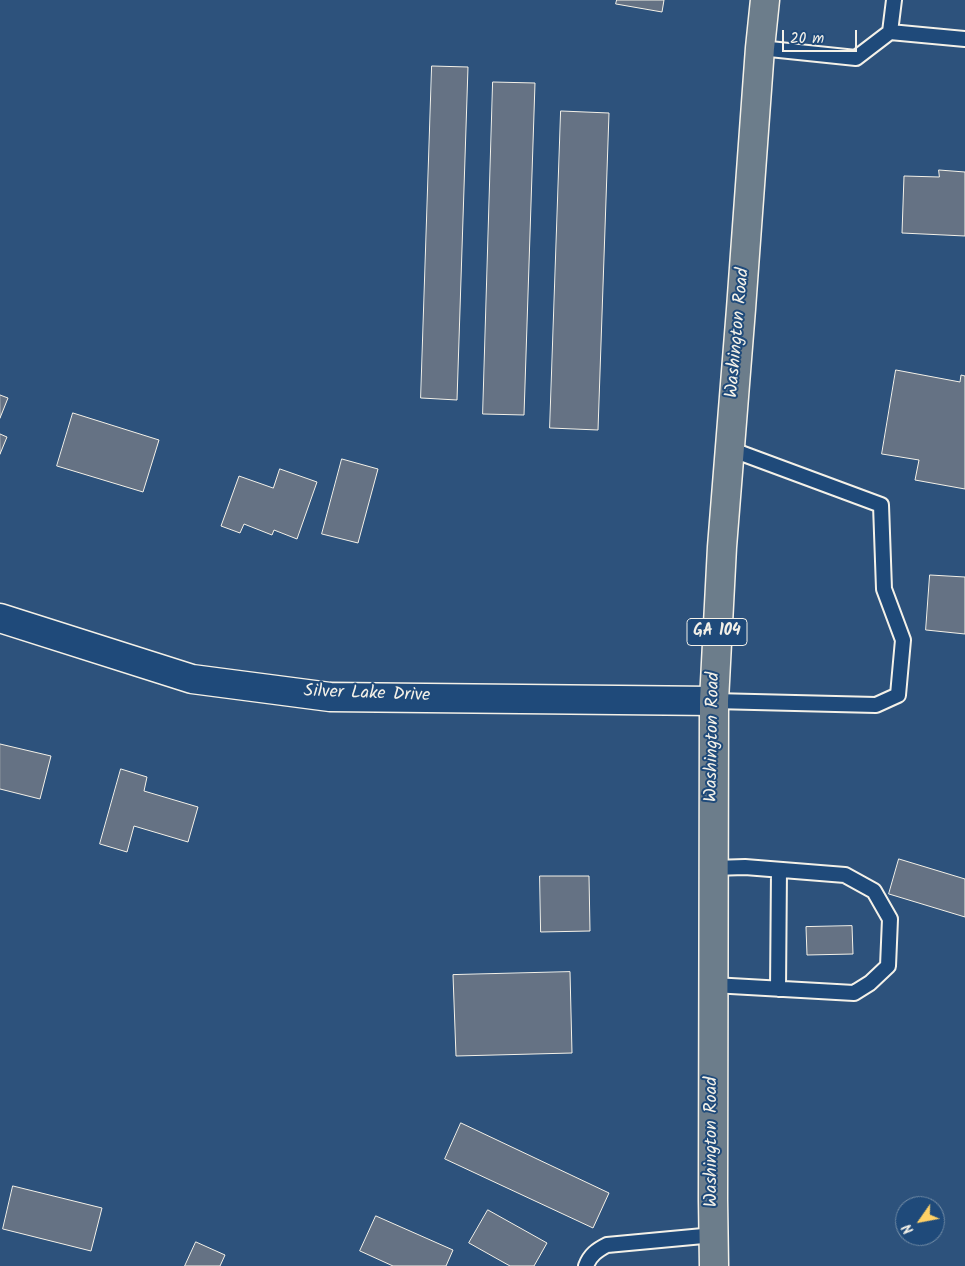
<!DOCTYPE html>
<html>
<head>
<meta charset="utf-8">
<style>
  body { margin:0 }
  #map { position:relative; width:965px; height:1266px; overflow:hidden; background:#2d527c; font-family:Kalam,sans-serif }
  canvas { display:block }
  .north { position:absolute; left:895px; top:1196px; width:50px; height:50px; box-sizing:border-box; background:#1f4a7a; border:1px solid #748da6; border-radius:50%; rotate:237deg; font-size:14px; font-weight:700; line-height:20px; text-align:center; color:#f4f1e8 }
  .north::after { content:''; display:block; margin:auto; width:18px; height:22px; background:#ffd166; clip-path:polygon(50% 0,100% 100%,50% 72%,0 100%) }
  .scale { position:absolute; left:782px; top:30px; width:75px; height:22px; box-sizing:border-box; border:2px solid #f4f1e8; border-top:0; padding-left:6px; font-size:15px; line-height:18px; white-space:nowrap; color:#f4f1e8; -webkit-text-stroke:4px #1f4a7a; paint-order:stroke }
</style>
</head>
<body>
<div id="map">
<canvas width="965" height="1266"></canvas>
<div class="north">N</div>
<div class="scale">20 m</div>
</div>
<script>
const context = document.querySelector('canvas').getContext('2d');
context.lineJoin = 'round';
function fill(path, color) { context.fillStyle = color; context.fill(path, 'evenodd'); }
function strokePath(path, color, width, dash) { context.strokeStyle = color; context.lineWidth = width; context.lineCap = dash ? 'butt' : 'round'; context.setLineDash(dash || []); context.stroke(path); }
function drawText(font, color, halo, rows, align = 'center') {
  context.font = font + ' Kalam,sans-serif'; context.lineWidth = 4; context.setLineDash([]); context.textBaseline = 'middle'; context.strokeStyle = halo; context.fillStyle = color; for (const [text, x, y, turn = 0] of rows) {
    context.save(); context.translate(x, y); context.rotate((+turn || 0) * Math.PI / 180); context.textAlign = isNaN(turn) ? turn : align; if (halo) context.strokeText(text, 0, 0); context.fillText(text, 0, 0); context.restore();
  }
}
const building = new Path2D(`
  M617,0h47l-2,12 -46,-8z
  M432,66l36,1 -11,333 -36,-2z
  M493,82l42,1 -11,332 -41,-1z
  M561,111l48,2 -11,317 -48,-2z
  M939,170l26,2v64l-63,-3 2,-57 35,1z
  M896,370l64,12 1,-7 4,1v113l-50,-9 4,-20 -37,-6z
  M0,395l8,3 -8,20z
  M73,413l86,27 -16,52 -86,-26z
  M0,434l7,3 -7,17z
  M342,459l36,10 -20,74 -36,-9z
  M280,469l37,13 -20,57 -23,-9 -2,5 -28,-11 -4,9 -19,-7 18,-50 34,12z
  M930,575l35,2v57l-39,-4z
  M0,744l51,12 -11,43 -40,-10z
  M121,769l26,8 -3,14 54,16 -10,35 -54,-16 -7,26 -27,-8z
  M899,859l66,20v38l-76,-23z
  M540,876h49l1,55 -49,1z
  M852,926l1,28 -46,1 -1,-28z
  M570,972l2,81 -116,3 -3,-81z
  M461,1123l148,70 -16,35 -148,-69z
  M13,1186l89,22 -11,43 -88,-22z
  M488,1210l59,33 -13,23h-24l-41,-23z
  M376,1216l77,34 -7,16h-53l-33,-15z
  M196,1242l29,13 -5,11h-35z`);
fill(building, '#657284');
strokePath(building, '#f4f1e8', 1);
const service = new Path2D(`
  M890,32l75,7
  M760,48l96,10 34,-26 4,-32
  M714,701l162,4 22,-10 5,-55 -19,-51 -3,-84 -151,-56
  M713,985l141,8 16,-10 18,-17 2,-47 -16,-28 -29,-16 -100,-8 -32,1
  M778,989l1,-119
  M586,1266c4,-11 11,-16 21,-21l107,-10`);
const minor = new Path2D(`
  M0,618l192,61 138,18 384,4`);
const primary = new Path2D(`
  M714,1266l-1,-66 1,-499 8,-154 19,-238 19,-261 5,-48`);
strokePath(service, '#f4f1e8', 18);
strokePath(minor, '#f4f1e8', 31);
strokePath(primary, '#f4f1e8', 31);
strokePath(service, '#1f4a7a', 14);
strokePath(minor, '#1f4a7a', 28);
strokePath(primary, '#6c7d8b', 28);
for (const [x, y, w] of [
  [717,632,60]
]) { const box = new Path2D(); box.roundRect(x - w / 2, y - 13.5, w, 27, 4); context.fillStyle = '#1f4a7a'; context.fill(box); strokePath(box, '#f4f1e8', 1); }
drawText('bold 16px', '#f4f1e8', null, [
  ["GA 104",717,632]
]);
drawText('18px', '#f4f1e8', '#1f4a7a', [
  ["Washington Road",739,333,-85],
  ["Silver Lake Drive",367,695,2],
  ["Washington Road",714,737,-89],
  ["Washington Road",713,1142,-90]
]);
</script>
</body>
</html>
